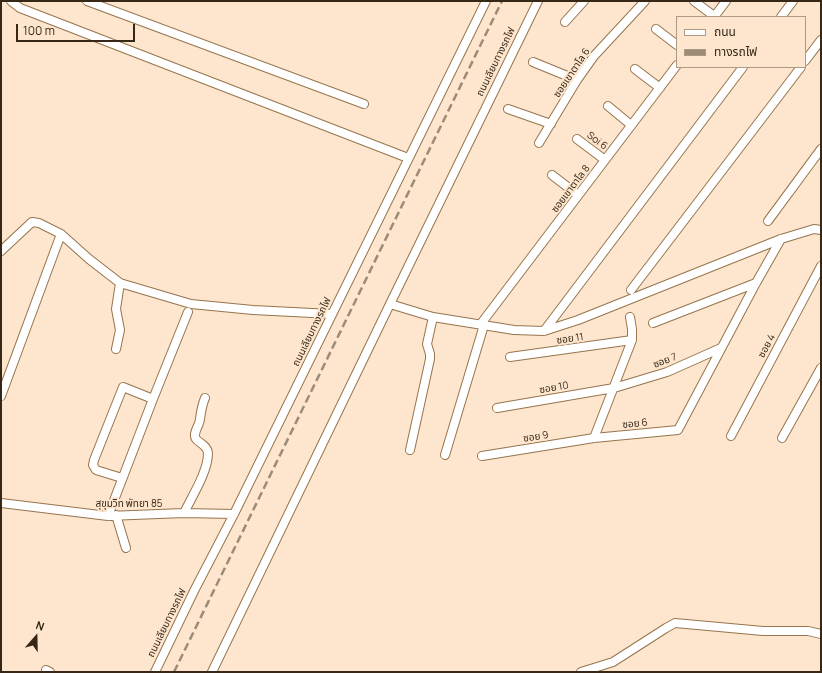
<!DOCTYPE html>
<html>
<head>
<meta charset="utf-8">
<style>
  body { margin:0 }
  #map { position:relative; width:822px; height:673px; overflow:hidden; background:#fde6cd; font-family:Manrope,"Noto Sans Thai",sans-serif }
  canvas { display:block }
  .frame { position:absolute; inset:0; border:2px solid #362717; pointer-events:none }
  .legend { position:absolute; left:676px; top:16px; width:130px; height:52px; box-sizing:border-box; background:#fde6cd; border:1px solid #ad9a84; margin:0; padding:5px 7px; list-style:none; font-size:12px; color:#362717 }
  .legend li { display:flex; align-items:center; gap:8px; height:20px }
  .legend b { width:20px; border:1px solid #ad9a84 }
  .north { position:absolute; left:16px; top:617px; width:40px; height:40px; -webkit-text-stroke:3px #fde6cd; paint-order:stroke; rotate:20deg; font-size:11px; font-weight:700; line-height:16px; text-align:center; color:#362717 }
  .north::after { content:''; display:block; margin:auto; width:14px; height:18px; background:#362717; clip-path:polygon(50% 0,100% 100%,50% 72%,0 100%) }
  .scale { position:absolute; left:16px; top:24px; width:119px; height:18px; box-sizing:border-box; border:2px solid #362717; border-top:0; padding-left:5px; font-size:12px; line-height:14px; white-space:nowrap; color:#362717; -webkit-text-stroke:3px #fde6cd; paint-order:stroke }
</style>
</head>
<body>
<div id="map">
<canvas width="822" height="673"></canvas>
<div class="frame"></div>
<ul class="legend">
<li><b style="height:5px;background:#fff"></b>ถนน</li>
<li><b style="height:5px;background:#9e8b76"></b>ทางรถไฟ</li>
</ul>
<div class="north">N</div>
<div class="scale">100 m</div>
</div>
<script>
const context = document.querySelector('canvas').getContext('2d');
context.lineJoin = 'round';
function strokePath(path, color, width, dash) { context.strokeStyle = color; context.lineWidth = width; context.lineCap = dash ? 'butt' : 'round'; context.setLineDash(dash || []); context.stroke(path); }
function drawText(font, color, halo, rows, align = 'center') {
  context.font = font + ' Manrope,"Noto Sans Thai",sans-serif'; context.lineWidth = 4; context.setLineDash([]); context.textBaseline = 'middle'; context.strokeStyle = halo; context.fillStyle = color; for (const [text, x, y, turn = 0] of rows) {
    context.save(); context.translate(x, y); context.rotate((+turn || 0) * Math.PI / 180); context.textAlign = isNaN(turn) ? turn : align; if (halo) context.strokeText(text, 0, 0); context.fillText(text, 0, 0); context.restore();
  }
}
const minor = new Path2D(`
  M11,1l9,7 388,150
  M87,1l277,103
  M694,1l20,15
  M714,17l12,-16
  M781,17l12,-16
  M565,22l19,-21
  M656,29l21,16
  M805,61l16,-21
  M533,62l44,18
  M635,69l25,19
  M608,106l23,19
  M508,109l43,15
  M577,139l28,21
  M539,143l38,-63 17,-24 51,-55
  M552,175l26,20
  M768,221l53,-72
  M61,234l28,25 31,24 71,21 62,6 79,4
  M1,251l31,-29 7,1 22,11 -60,162
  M631,290l170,-223
  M390,304l43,13 81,13 30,1 34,-11 203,-81 33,-10 7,1
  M653,323l103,-40
  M480,325l197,-260
  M544,331l199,-264
  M116,349l4,-19 -4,-21 4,-26
  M510,357l122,-17
  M497,408l117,-20 53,-16 54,-24
  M731,436l90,-170
  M594,438l38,-98v-11l-2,-12
  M782,438l39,-70
  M410,450l20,-91v-5l-3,-10 6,-27
  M445,455l39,-130
  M482,456l112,-18 84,-8 78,-147 25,-44
  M122,478l-26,-8 -3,-5 1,-5 29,-73 30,12
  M1,503l107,13 76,-3 50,1
  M184,513c8,-17 24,-41 24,-60 -1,-8 -8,-9 -12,-14 -4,-6 4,-14 4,-20 1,-8 2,-14 5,-21
  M116,515l10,33
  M108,516l45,-117 35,-87
  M46,672v-2l4,2
  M155,672l39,-81 40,-77 252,-513
  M212,672l178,-368 148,-303
  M581,672l32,-10 53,-34 9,-5 88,8h45l13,3`);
strokePath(minor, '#96744d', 10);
strokePath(minor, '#fff', 8);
strokePath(new Path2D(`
  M174,672l328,-671`), '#9e8b76', 2.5, [8, 4]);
drawText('10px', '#362717', '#fde6cd', [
  ["ถนนเลียบทางรถไฟ",496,62,-64],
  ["ซอยเขาตาโล 6",572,73,-56],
  ["Soi 6",597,141,37],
  ["ซอยเขาตาโล 8",571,189,-53],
  ["ถนนเลียบทางรถไฟ",312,332,-64],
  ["ซอย 11",570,339,-8],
  ["ซอย 4",767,346,-62],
  ["ซอย 7",665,361,-21],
  ["ซอย 10",554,388,-10],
  ["ซอย 6",635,424,-6],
  ["ซอย 9",536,437,-9],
  ["สุขุมวิท พัทยา 85",129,504],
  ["ถนนเลียบทางรถไฟ",167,623,-64]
]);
</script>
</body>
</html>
